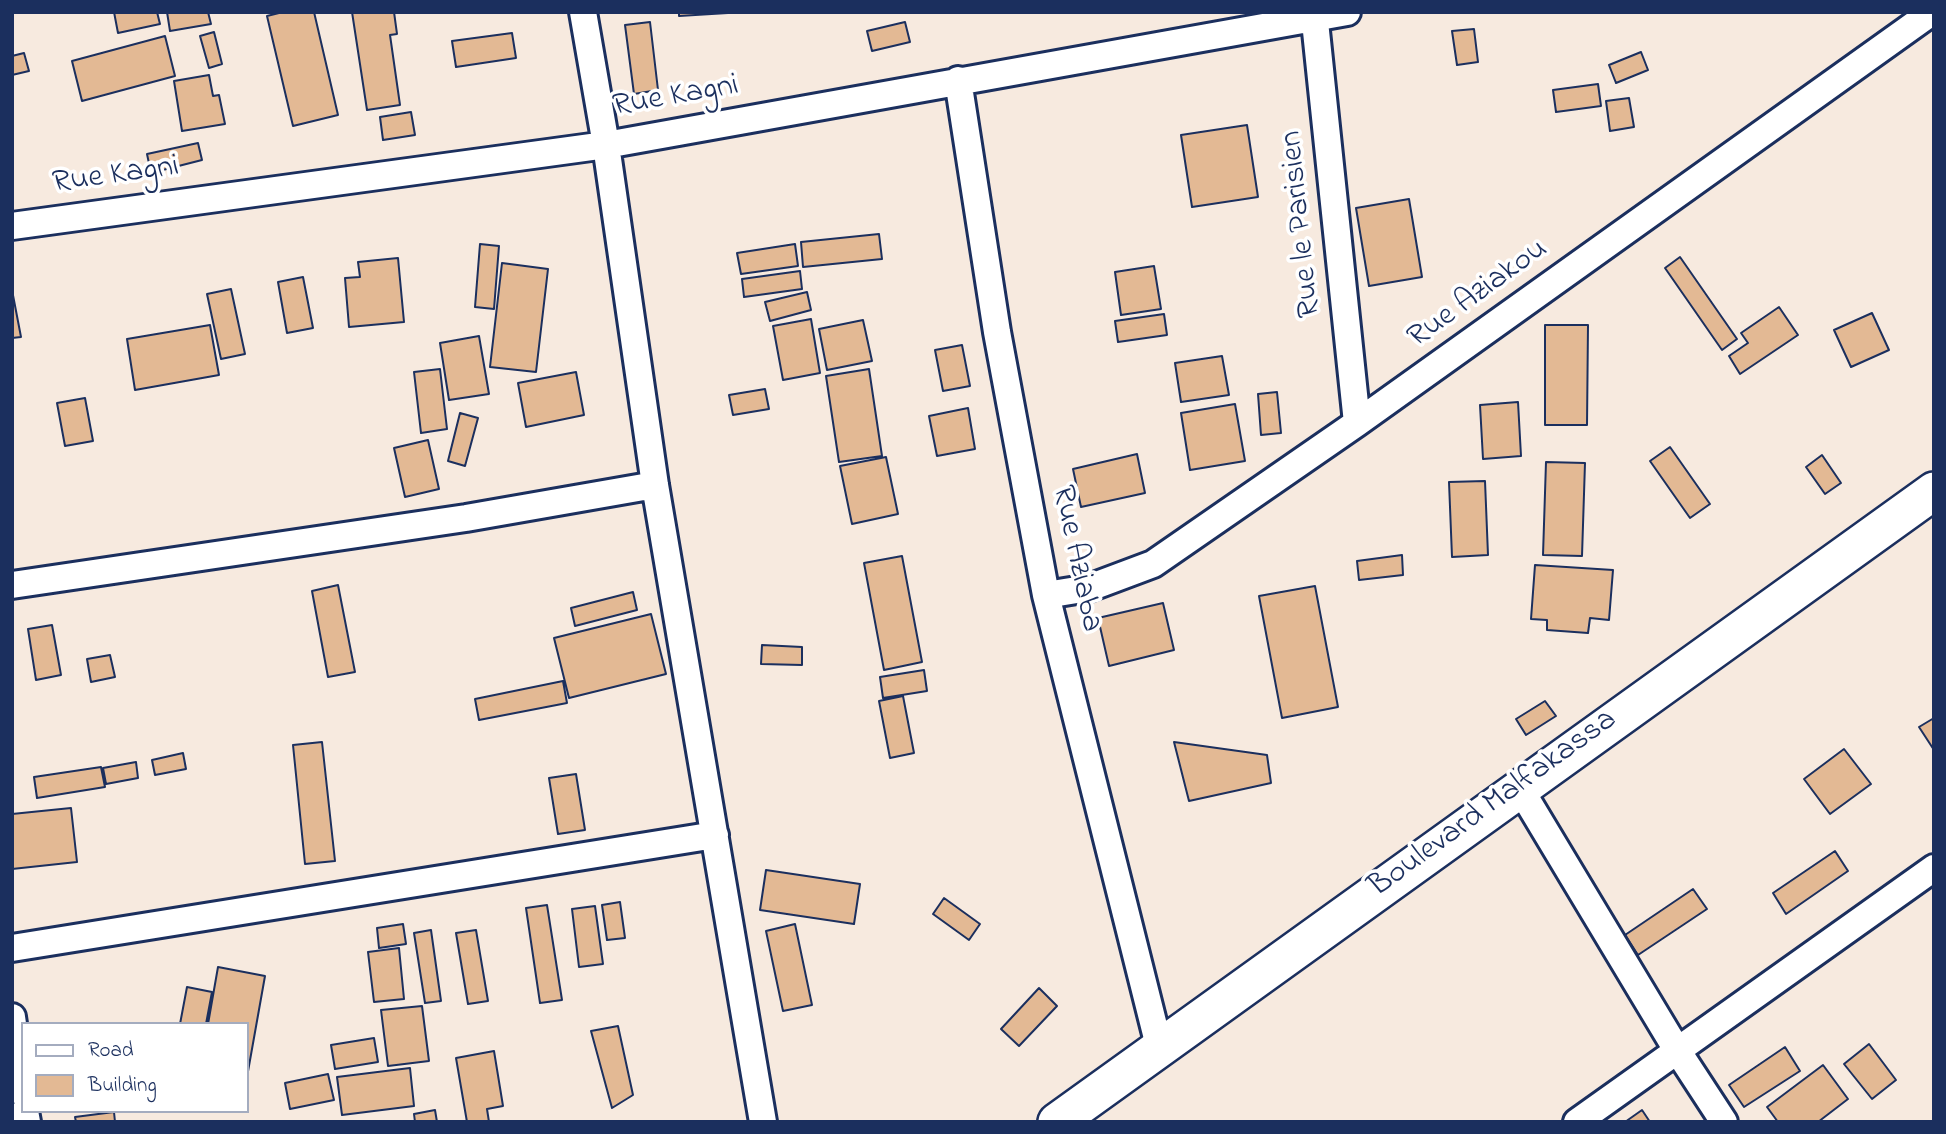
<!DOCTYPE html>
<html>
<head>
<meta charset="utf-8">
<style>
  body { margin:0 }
  #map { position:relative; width:1946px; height:1134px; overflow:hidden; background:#f7eadf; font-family:"Indie Flower",sans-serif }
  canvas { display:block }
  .frame { position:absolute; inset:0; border:14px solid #1b2f5e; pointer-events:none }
  .legend { position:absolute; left:21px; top:1022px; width:228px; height:91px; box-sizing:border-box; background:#fff; border:2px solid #a4acbf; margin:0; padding:9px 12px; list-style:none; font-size:21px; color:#1b2f5e }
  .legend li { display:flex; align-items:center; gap:14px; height:35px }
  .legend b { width:35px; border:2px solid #a4acbf }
</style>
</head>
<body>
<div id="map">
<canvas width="1946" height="1134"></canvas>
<div class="frame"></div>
<ul class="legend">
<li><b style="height:9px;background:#fff"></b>Road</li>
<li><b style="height:19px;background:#e3b994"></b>Building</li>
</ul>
</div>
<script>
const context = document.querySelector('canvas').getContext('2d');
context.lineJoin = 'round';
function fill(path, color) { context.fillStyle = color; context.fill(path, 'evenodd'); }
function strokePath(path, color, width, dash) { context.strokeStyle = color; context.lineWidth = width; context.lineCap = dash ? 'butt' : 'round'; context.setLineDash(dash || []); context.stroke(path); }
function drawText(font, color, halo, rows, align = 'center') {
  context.font = font + ' "Indie Flower",sans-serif'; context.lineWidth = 7; context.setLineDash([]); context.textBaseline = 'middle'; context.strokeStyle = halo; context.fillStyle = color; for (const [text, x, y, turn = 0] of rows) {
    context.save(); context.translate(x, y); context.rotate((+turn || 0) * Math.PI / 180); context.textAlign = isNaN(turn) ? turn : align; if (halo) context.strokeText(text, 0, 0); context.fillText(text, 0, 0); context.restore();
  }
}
const building = new Path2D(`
  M114,12h43l3,12 -42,9z
  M167,12h41l3,12 -41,7z
  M283,12h31l24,103 -45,11 -26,-110z
  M352,12h42l3,22 -7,1 10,70 -33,5z
  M679,12h49v1l-49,3z
  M650,22l8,68 -24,4 -9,-69z
  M905,22l5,20 -38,9 -5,-20z
  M1474,29l4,33 -21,3 -5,-34z
  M214,32l8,32 -13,4 -9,-32z
  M512,33l4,25 -60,9 -4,-26z
  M165,36l10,40 -93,25 -10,-40z
  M1641,52l7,18 -32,13 -7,-18z
  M24,53l5,18 -17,4v-19z
  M209,75l4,21 6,-1 6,29 -43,7 -8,-50z
  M1598,84l3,22 -45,6 -3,-22z
  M1629,98l5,29 -24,4 -4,-30z
  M411,112l4,23 -32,5 -3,-23z
  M1247,125l11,72 -66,10 -11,-72z
  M198,143l4,17 -51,13 -4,-19z
  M1409,199l13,78 -53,9 -13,-78z
  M879,234l3,25 -79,8 -2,-25z
  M480,244l19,2 -5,63 -19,-2z
  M795,244l3,22 -57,8 -4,-21z
  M1680,257l57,82 -15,11 -57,-82z
  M398,258l6,64 -55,5 -4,-49 15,-1 -2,-15z
  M502,263l46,6 -12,103 -46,-5z
  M1154,266l7,43 -40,6 -6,-43z
  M800,271l2,18 -58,8 -2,-18z
  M303,277l10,51 -26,5 -9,-51z
  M231,289l14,65 -24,5 -14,-65z
  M12,290l9,47 -9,1z
  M807,292l4,18 -41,11 -5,-19z
  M1779,307l19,28 -58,39 -11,-18 19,-13 -7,-10z
  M1872,313l17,37 -38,17 -17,-37z
  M1164,314l3,21 -49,7 -3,-21z
  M811,319l9,54 -37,7 -10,-54z
  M863,320l9,41 -45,9 -8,-41z
  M210,325l9,50 -84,15 -8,-51z
  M1545,325h43l-1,100h-42z
  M479,336l10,58 -40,6 -9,-57z
  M962,345l8,41 -27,5 -8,-41z
  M1222,356l7,39 -48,7 -6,-39z
  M440,369l7,60 -26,4 -7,-61z
  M869,369l13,87 -43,6 -13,-86z
  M576,372l8,43 -58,12 -8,-44z
  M765,389l4,20 -36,6 -4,-20z
  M1277,392l4,41 -20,2 -3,-41z
  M85,398l8,43 -28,5 -8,-43z
  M1518,402l3,54 -38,3 -3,-54z
  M1235,404l10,57 -55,9 -9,-57z
  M968,408l7,41 -38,7 -8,-40z
  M460,413l18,5 -13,48 -17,-5z
  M428,440l11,49 -34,8 -11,-49z
  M1670,447l40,57 -20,14 -40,-57z
  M1137,454l8,39 -64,14 -8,-38z
  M1822,455l19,28 -16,11 -19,-27z
  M886,457l12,57 -46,10 -12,-58z
  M1546,462l39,1 -3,93 -39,-1z
  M1485,481l3,74 -36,2 -3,-75z
  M1402,555l1,20 -44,5 -2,-19z
  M902,556l20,106 -38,8 -20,-107z
  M1535,565l78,5 -4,50 -19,-2 -2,15 -41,-3v-10l-16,-1z
  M338,585l17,87 -27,5 -16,-86z
  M1315,586l23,121 -56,11 -23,-122z
  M633,592l4,18 -62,16 -4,-18z
  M1163,603l11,47 -65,16 -11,-48z
  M651,614l15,60 -97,24 -15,-60z
  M52,625l9,50 -25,5 -8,-51z
  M762,645l40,2v18l-41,-1z
  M110,655l5,22 -24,5 -4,-23z
  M924,670l3,21 -44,7 -3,-21z
  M563,681l4,22 -88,17 -4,-21z
  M903,696l11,57 -24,5 -11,-57z
  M1545,701l11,15 -30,19 -10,-16z
  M1934,718v32l-15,-23z
  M322,742l13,119 -30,3 -12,-119z
  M1174,742l93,13 4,28 -82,18z
  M1844,749l27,35 -41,30 -26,-35z
  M183,753l3,16 -31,6 -3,-15z
  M136,762l2,16 -32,6 -3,-16z
  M101,767l4,20 -68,11 -3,-21z
  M576,774l9,56 -27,4 -9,-56z
  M71,808l6,54 -65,7v-55z
  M1835,851l13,20 -62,43 -13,-21z
  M766,870l94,14 -6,40 -94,-14z
  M1693,889l14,20 -69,46 -13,-20z
  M944,898l36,26 -11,16 -36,-26z
  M620,902l5,36 -18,2 -5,-35z
  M547,905l15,95 -22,3 -14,-95z
  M595,906l8,58 -24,3 -7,-58z
  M403,924l3,20 -27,4 -2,-20z
  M795,924l17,81 -29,6 -17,-80z
  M431,930l10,71 -16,2 -11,-70z
  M476,930l12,71 -20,3 -12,-71z
  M399,948l5,51 -30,3 -6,-50z
  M218,967l47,9 -18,101v-53h-39z
  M187,987l25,5 -6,32h-26z
  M1039,988l18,18 -38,40 -18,-17z
  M422,1006l7,55 -41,5 -7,-56z
  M618,1026l15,69 -21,13 -21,-77z
  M374,1038l4,24 -43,7 -4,-24z
  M1869,1044l27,36 -24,19 -28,-35z
  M1785,1047l15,24 -56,36 -15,-22z
  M494,1051l9,55 -16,3 2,13h-22l-11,-64z
  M1823,1065l25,34 -30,23h-40l-11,-15z
  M410,1068l4,38 -72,9 -5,-38z
  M328,1074l6,26 -44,9 -5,-26z
  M435,1110l2,12h-22l-1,-8z
  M1642,1110l8,12h-25z
  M114,1112l1,10h-39l-1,-5z`);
fill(building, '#e3b994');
strokePath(building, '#1b2f5e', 2);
const street = new Path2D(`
  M583,12l23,133 49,340 108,637
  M1314,12l43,411
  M958,80l39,252 49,263 113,451
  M12,226l594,-81 741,-133
  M12,585l454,-67 189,-33
  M1046,595l43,-7 64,-24 204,-141 575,-411
  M1519,787l158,263 47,72
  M12,948l703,-113
  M12,1017l11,76
  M25,1111l2,11
  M1577,1122l357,-254`);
const secondary = new Path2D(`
  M1057,1122l877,-631`);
strokePath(street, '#1b2f5e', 32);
strokePath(secondary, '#1b2f5e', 42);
strokePath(street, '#fff', 26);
strokePath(secondary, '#fff', 37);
drawText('32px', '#1b2f5e', '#fff', [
  ["Rue Kagni",676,98,-10],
  ["Rue Kagni",116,177,-8],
  ["Rue le Parisien",1303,224,-96],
  ["Rue Aziakou",1479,295,-36],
  ["Rue Aziaba",1075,559,78],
  ["Boulevard Malfakassa",1494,805,-36]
]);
</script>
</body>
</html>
